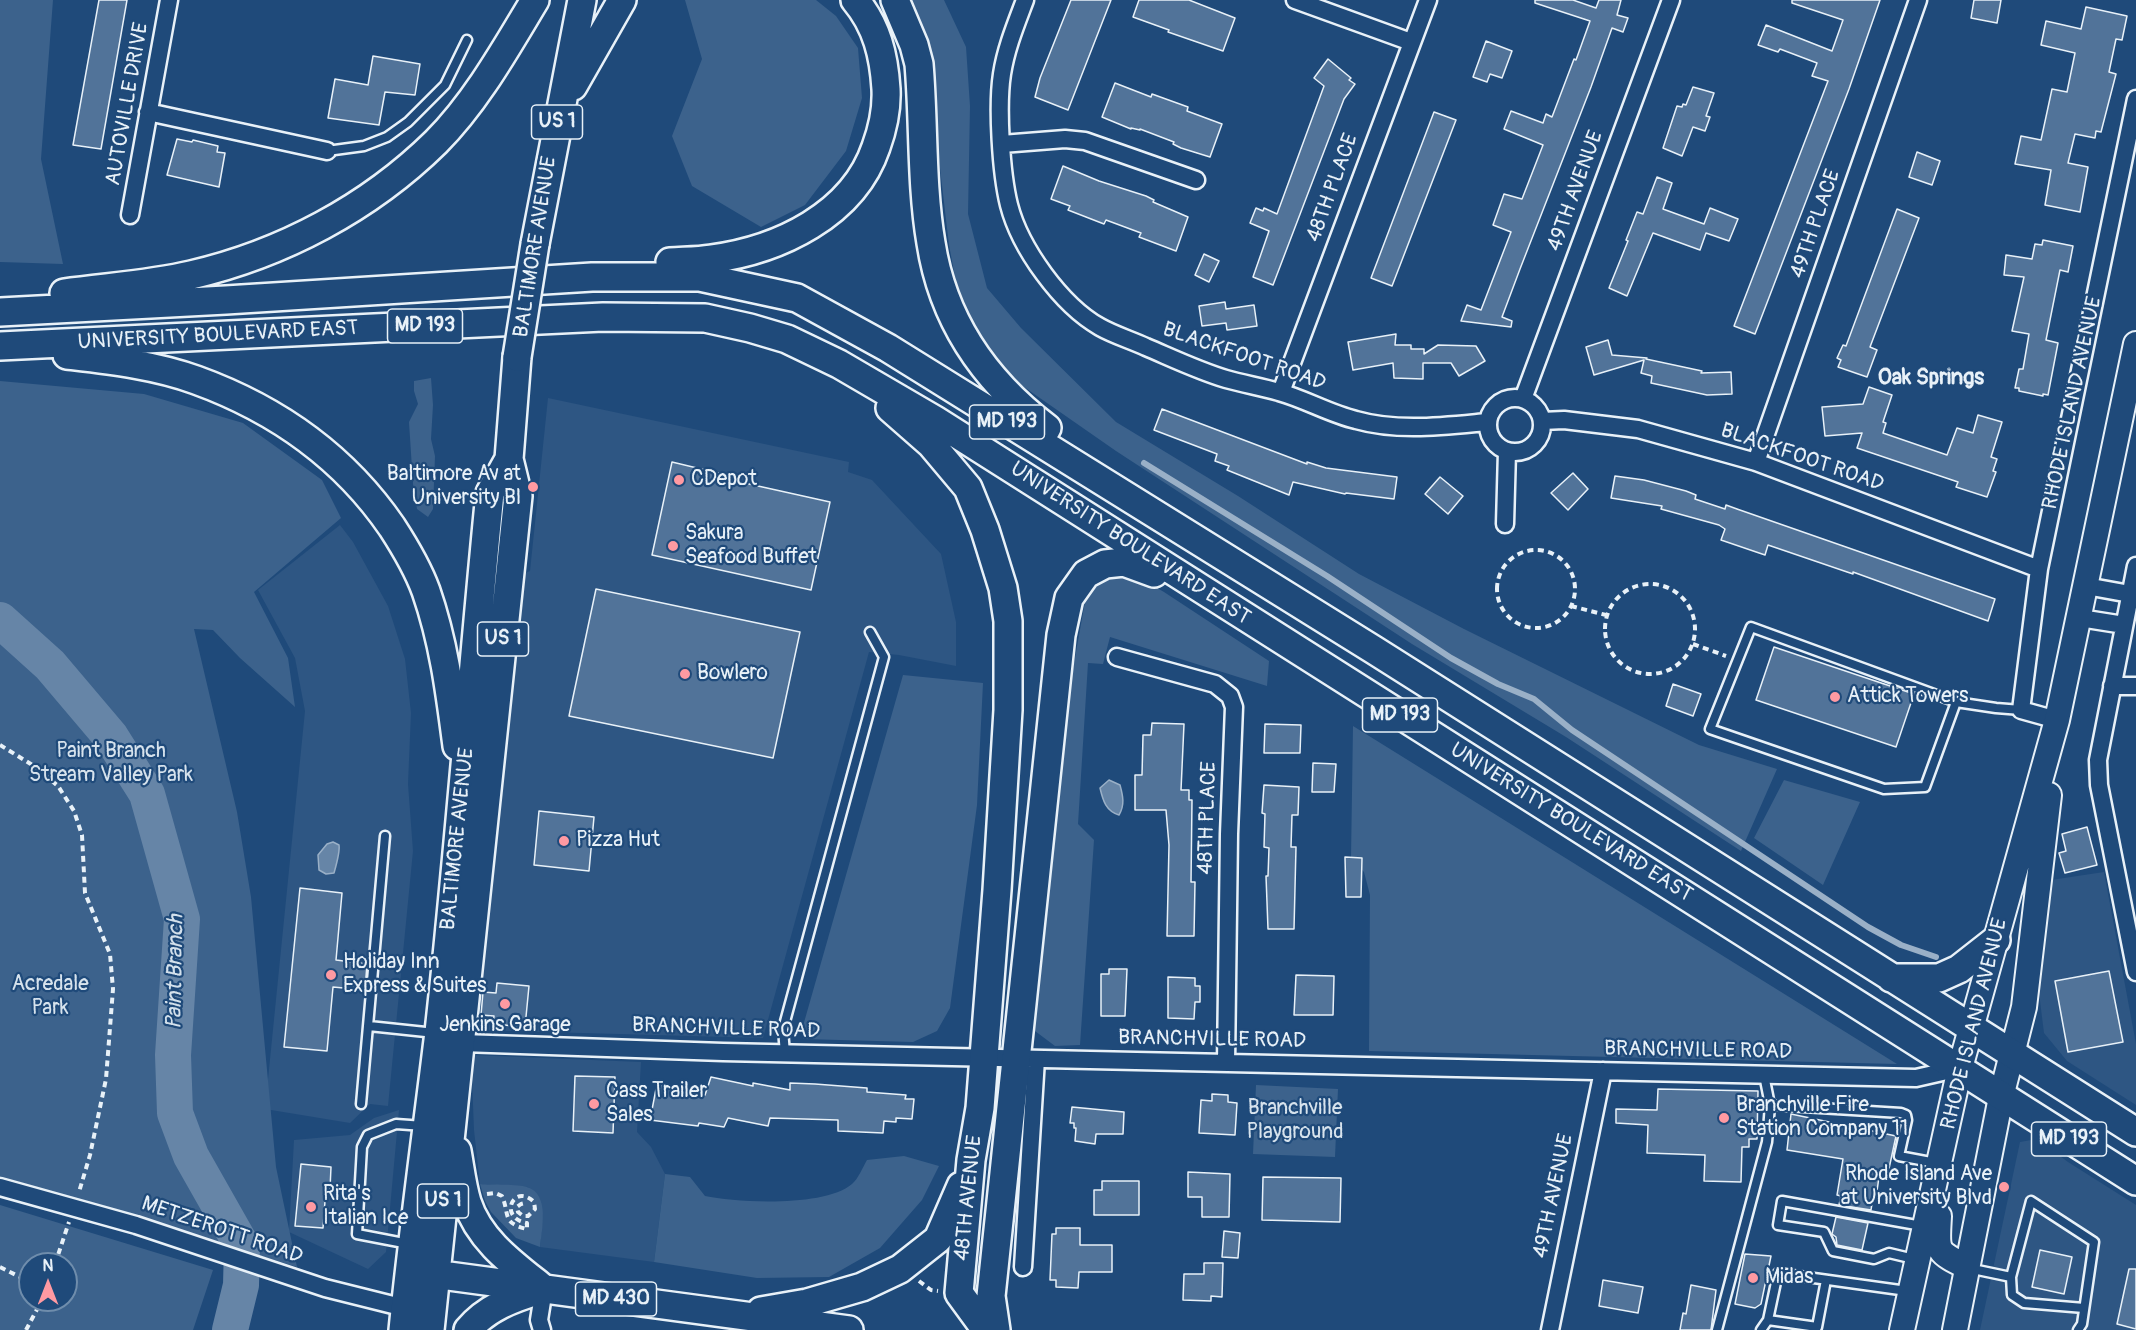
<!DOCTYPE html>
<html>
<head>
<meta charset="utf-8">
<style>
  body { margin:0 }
  #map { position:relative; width:2136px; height:1330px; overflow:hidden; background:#1f4a7a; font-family:Pangolin,sans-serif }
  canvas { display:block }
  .north { position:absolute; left:18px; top:1252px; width:60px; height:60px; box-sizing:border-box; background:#1f4a7a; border:2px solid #6f8dac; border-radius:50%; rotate:0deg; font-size:16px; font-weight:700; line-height:24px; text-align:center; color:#e8f1f8 }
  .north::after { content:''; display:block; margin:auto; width:21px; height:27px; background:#ff9aa2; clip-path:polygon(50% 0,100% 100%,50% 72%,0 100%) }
</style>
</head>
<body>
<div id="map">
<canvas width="2136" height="1330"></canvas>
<div class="north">N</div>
</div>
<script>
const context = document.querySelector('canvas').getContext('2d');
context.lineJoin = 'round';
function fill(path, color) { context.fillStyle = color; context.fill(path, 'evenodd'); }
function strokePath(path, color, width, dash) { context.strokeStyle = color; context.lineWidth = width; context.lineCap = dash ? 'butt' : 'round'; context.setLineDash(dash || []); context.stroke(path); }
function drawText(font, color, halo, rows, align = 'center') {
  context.font = font + ' Pangolin,sans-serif'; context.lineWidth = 4.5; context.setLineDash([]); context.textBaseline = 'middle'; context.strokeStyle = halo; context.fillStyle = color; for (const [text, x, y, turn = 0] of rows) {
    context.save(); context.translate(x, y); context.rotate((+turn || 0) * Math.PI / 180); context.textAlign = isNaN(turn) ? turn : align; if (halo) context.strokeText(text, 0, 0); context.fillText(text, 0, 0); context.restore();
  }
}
fill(new Path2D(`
  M548,398l301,64 -1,10 24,8 69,74 15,68v44l-57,-11 -30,-3 -106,386 -289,-8 49,-456 7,-3z
  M340,525l13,17 35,64 17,53 6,54 -3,71 5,67 -25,255 -18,-2 -20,19 -85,-14 40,-398 -10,-53 -37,-68z
  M2104,872l32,172v61l-69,-44 -23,-28 -6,-48 13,-105z
  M471,1055l170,7 -4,70 14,15 14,27 -11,88 -114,-15 3,-31 -15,-29 -48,-3 -6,-54z
  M399,1110l-13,142 -18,17 -79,-37 5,-92 56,-5 24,-17z
  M2037,1139l31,23 68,43v125h-156l40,-188z`), '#2e5683');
fill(new Path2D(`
  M0,0h53l-12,159 22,105 -63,-2z
  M685,0h131l20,16 22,32 4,50 -16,53 -41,54 -44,22 -69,-41 -20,-50 30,-77z
  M907,0h37l22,47 4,59 -2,108 19,74 34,40 95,94 122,74 121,78 105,55 235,116 78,24 -36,82 -175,-114 -154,-93 -296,-193 -102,-71 -32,-36 -26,-62 -7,-37 -13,-111 -2,-68 -22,-59z
  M431,378l2,27 -2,34 4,17 -2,53 -5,8 -11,-8 -4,-25 -4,-62 9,-18 -4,-13v-10z
  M0,381l144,13 99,29 79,57 19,38 -87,74 34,66 7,49 -55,-49 -27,-28 -19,-1 43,183 14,85 25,270 21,100 -297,-91z
  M1124,575l14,2 26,15 105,69 -2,25 -157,-49 -7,27 -15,-1 -10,161 16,16 -14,205 -25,1 -24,-18 21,-163 4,-74 7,-66 23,-129c8,-13 23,-20 38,-21z
  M903,675l80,8 -6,122 -27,203 -13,23 -24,11 -110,-3v-13z
  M1353,726l544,338 -528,-13 1,-156 -6,-23 -13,-14z
  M1784,780l76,22 -37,83 -69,-47z
  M1256,1085l82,4 -3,68 -82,-3z
  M904,1156l35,10 -17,34 -42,48 -51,29 -72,1 -103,-16 11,-88 25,3 15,19c32,7 121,11 147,-12 6,-5 11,-17 15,-24z
  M480,1184c12,1 38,0 47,3 23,7 15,42 13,60l-24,-9 -25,-26 -6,-11z
  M0,1205l213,65 -20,60h-193zM30,1264h36v36h-36z`), '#3c628c');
const water = new Path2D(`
  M1109,780l11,5c3,11 5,20 -1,30 -13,-4 -16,-14 -19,-27z
  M333,842l6,3c1,6 -3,21 -5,28l-8,1 -7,-4 -1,-15 9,-11z`);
fill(water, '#6685a7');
strokePath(water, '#9ab0c7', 1.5);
strokePath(new Path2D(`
  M1144,463l183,113 124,82 47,26 36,15 38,31 296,197 33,18 35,12`), '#9ab0c7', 6);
strokePath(new Path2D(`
  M0,620l50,45 61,72 36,57 35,125 -9,136 2,58 16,43 51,90 -1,39 -11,45`), '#6685a7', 36);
const building = new Path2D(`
  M99,0h28l-26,149 -28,-4z
  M1071,0h40l-43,110 -33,-13 5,-19z
  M1139,0h50l46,18 -12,33 -55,-19 1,-2 -36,-13z
  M1535,0h38l23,8 3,-8h22l-4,15 11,3 -5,14 -11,-4 -21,59 -71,182 -18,48 10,4 -1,6 -50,-6 6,-16 14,5 30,-78 -18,-7 11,-31 18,5 21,-54 -39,-16 7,-18 32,12 3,-9 6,3 22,-58 2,1 14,-39 -55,-18z
  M1792,0h88l-31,89 -94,245 -21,-8 94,-245 -16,-5 5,-13 -37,-14 -2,3 -20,-7 8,-20 66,26 11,-31 -51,-17z
  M1974,0h27l-4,23 -26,-5z
  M2086,7l41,9 -5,24 -6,-1 -7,33 7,2 -15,58 -5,-1 -1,7 -20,-4 -7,29 20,4 -8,45 -35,-7 6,-35 -36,-6 6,-28 20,4 11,-51 15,3 8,-39 -34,-8 5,-24 35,8z
  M1486,41l26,10 -10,27 -12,-4 -3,8 -14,-5z
  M373,56l47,8 -5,31 -30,-3 -6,33 -51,-7 7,-39 33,6z
  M1328,59l23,19 -2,2 6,4 -11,15 -71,186 -20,-8 16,-46 -19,-8 6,-15 7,3 1,-3 13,6 47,-128 -10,-8z
  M1115,83l36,14 1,-3 36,13 -1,4 35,13 -12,33 -29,-9 -8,-4 1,-2 -34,-13v1l-9,-2v1l-29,-12z
  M1693,87l21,6 -8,23 4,1 -5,14 -12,-4 -11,29 -19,-8 14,-42 5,1 1,-3 3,1z
  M1434,112l22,8 -64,166 -21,-8z
  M177,139l15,3 1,-2 25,6 -1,6 8,1 -6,34 -52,-12z
  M1917,152l23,9 -8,24 -23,-8z
  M1063,166l36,15 47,15 8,4 -1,2 35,15 -12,34 -37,-14 2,-4 -35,-13 -2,4 -36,-14 2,-4 -19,-7z
  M1657,177l15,6 -9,26 41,15 6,-16 28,11 -9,22 -23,-8 -6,17 -47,-17 -26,63 -18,-8 19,-47 -2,-1 11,-28 6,2z
  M1897,209l22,9 -49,129 7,3 -10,27 -29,-10 3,-7 -4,-2 6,-13 3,1z
  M2043,240l30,6 -5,26 -8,-2 -14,70 12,3 -10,52 -5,-1v2l-24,-5v-3h-4l4,-19h4l6,-35 -17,-3 12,-54 -20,-2 2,-20 26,4 3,-15 7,1z
  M1204,254l15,7 -10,21 -14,-7z
  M1225,302l1,7 28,-4 3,21 -30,4 -1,-7 -24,3 -3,-20z
  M1396,334l-1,11h16v4h13v5l14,-9 38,1 9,15 -26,15 -8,-13h-28v16l-29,-1 -1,-15 -40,7 -5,-28z
  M1608,340l4,15 35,3 -1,1 56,12 -1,2 30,-1 1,22 -25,1 -56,-12 1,-7 -11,-3 3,-13 -50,15 -8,-28z
  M1869,387l23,8 -9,27 3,1 -3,10 64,22 10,-27 16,5 5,-18 24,7 -11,35 6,2 -4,12 3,1 -9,25 -31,-10 2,-5 -101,-34 5,-15 -37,3 -3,-29 41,-3z
  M1162,409l145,55v-2l19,6 71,9 -3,22 -48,-6 -1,1 -52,-12 -4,13 -62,-25 2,-4 -14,-5 2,-7 -63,-24z
  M672,462l50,12v4l108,24 -19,88 -159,-35z
  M1573,473l15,16 -20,21 -17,-17z
  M1615,476l29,4 42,11 10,4 -1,4 30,10 1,-4 11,4 258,90 -7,22 -135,-49v2l-85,-29 -3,10 -44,-15 4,-11 -6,-4 -58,-16 1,-3 -51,-8z
  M1440,477l23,19 -15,18 -23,-20z
  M596,589l204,43 -27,126 -204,-42z
  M1774,647l140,47 -18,53 -140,-47z
  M1673,684l28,10 -8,22 -27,-10z
  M1152,723l32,1 -3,66h8v10h3l-1,82h4l-1,54h-27l2,-91 -3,-35h-31v-35h7l1,-40h8z
  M1265,724l36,1 -1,28h-36z
  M1313,763l23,1 -2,28h-22z
  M1264,785l35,2 -1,28h-6l-1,32h5l-2,82h-26l-2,-53h2l1,-28 -5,-1 1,-33 -3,-1z
  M539,811l55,6 -5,54 -55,-6z
  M2087,827l10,38 -32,8 -6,-20 7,-2 -4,-17z
  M1345,857l17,1 -1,39h-15z
  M300,888l42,5 -6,67 31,4 -2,26 -32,-3 -6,64 -43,-4z
  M1109,969h18l-2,47h-24v-42h8z
  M2109,971l14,71 -55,10 -13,-71z
  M1296,975l38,1 -1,39h-39z
  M1168,977l27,1v8h5v16h-5l-1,17 -26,-1z
  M497,983l32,3 -4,41 -32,-3 1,-8 -13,-1 2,-23 13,1z
  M575,1076l40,1 -2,56 -40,-2z
  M711,1077l42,9v-3l37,7v-7l25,1 52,4v4l39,3 -1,4h9l-2,20 -16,-1v4l-12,-1 -1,12 -45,-2v-11l-68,-2 -2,8 -40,-8 -4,9 -25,-4 -1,3 -48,-6 6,-31 4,1 1,-6 44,11z
  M1658,1089l100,2 -1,48h-8v8h-7l-1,35 -37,-1 1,-26 -58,-2 1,-28 -32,-2v-14l41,1z
  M1212,1094l16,1v7l9,1 -2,32 -36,-2 2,-33 11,1z
  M1072,1107l52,5 -1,22h-27l-1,10 -20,-3 1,-13h-2v-5h-4z
  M1791,1114l105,22 -9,42 -8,-1 -2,14h-3l-3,19 -32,-5 2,-9 -4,-1 6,-36 -56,-9z
  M301,1164l30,3 -1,22 -4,-1 -3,40 -28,-2z
  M1188,1172l42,2 -1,43h-27v-20h-14z
  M1263,1177l78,1 -1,44 -78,-2z
  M1102,1181h37v34h-45v-25h8z
  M1836,1217l32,6 -6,27 -25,-5 -1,-8 -4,-3z
  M1056,1228h24v17h32v27h-33l-1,16 -22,-1v-7h-6l2,-46h4z
  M1224,1231l16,2 -2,25 -16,-1z
  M2040,1250l32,7 -8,37 -32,-7z
  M1745,1254l26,2 -10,48 -6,4 -20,-4z
  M1204,1263h19l-1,34 -11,-1v5l-28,-1 1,-26h20z
  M2129,1269h7v60l-19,-5z
  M1603,1280l40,7 -5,26 -39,-7z
  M1691,1285l25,5 -5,40h-31l3,-17 3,1z`);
fill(building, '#517399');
strokePath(building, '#e8f1f8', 1.5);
const lane = new Path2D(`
  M327,151l37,-5 23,-9 21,-15 37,-37 22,-45
  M1956,702l-31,85 -41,2 -174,-60 41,-102 205,75 40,6 25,2
  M369,1026l66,7
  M785,1054l-2,-25 101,-372 -14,-25
  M361,1104l24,-268
  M1770,1105l131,8 5,2 1,5 -8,36 37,7
  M409,1244l-52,-10 5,-87 6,-12 28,-11 28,2
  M1914,1259l-25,-6 -15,6 -41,-8 -9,-19 -46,-7 4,-24 140,25
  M1968,1268l43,9
  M1768,1320l49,7 9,-47
  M1717,1330l50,-188 3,-37 -6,-30
  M1761,1330l7,-10 10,-47 129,18
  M2078,1330l4,-6 12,-82 -63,-41 -20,76 1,18 12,8 60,5`);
const street = new Path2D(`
  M1025,0c-9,24 -19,48 -23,74 -5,32 -1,99 7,131 11,43 52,100 91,122 14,8 31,13 46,20 26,11 53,24 80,32 18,5 36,8 53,13 26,7 51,22 77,28 42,12 88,6 131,2
  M1295,0l116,42
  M148,112l179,39
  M1002,144l63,-5 20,2 111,39
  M130,215l39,-215
  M1281,392l147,-392
  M1488 425a27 27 0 1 1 54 0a27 27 0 1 1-54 0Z
  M1523,399l148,-399
  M1542,421l22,-1 74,9 118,33 283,107
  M1756,462l162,-462
  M1505,524l2,-73
  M2136,566l-38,194 1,25 37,187
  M2086,586l44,8
  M2080,618l44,7
  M1117,657l98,27 15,12 4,11 -5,127 -3,229
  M2112,686h24
  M2057,720l-36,-10 18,-141 97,-470
  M462,1043l261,9 1193,26 44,-10
  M0,1187l136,38 189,63 88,22
  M1023,1267l13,-208
  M542,1330l-3,-10 5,-31
  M1550,1330l53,-259`);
const secondary = new Path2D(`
  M1939,1216c-2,36 -4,35 28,51
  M1902,1330l58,-262 97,-348 79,-376
  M1955,1330l46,-233 23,-90 25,-212`);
const primary = new Path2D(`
  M895,0l19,45 5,19c5,59 2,120 12,179 12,78 54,138 116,185
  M573,86l49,-86
  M535,244l47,-244
  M670,262c14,-1 28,-1 41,-3 68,-9 142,-44 165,-112 7,-19 11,-38 10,-58 -2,-33 -9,-63 -31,-89
  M64,293c42,-6 85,-8 127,-18 91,-21 178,-67 245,-133 40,-40 70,-94 99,-142
  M0,312l226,-12 366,-23h108l97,21 91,50 486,302 762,482
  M0,346l603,-29 102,1 45,10 37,11 52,25 96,56 1201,761
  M67,355c42,5 88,10 129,25 80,29 148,77 196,147 13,20 26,42 34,64 18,52 24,101 31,155
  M890,408l41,36 37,44 17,42 18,58 5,33v89l-11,180 -17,218 -9,52 -12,133 27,37
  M1891,978h48l20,-9 37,-29
  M457,1151c3,16 5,35 10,51 12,38 46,62 76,86
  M419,1272l430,58
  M761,1311l46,-8 55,-16 38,-18 38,-30 23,-53
  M403,1330c10,-100 24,-199 36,-298 20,-179 33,-359 51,-539l19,-34
  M430,1330l88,-834 -9,-37 8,-102
  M468,1330c18,-22 45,-32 72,-40
  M996,1330l-5,-34 70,-661 8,-37 17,-24 19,-10 19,-2 30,11`);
strokePath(lane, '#e8f1f8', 13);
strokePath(street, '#e8f1f8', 21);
strokePath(secondary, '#e8f1f8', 28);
strokePath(primary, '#e8f1f8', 32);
strokePath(new Path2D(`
  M1497 589a39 39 0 1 1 78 0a39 39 0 1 1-78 0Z
  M1605 629a45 45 0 1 1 90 0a45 45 0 1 1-90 0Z
  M1571,606l35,9
  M1693,644l33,12
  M0,745l34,21 24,20 16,25 8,24 3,58 25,61 3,35 -7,90 -16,76 -11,37
  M487,1194l8,-1 7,3c8,18 -1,27 25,33v-6c-30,-5 -13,-41 7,-21l1,7 -7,7h-5l-5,-4 -1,-5 4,-3 4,-1
  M55,1264l14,-42
  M0,1267l30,15
  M919,1281l12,9 7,1
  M26,1330l16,-30`), '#e8f1f8', 4, [6, 4.5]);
strokePath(lane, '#1f4a7a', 8);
strokePath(street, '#1f4a7a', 16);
strokePath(secondary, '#1f4a7a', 24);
strokePath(primary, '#1f4a7a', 27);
const primaryBridge = new Path2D(`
  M517,357l18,-113`);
strokePath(primaryBridge, '#e8f1f8', 32, []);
strokePath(primaryBridge, '#1f4a7a', 27);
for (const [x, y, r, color] of [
  [679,480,6,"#ff9aa2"],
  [533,487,6,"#ff9aa2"],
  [673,546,6,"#ff9aa2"],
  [685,674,6,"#ff9aa2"],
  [1835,697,6,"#ff9aa2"],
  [564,841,6,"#ff9aa2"],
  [331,975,6,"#ff9aa2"],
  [505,1004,6,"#ff9aa2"],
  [594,1104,6,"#ff9aa2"],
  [1724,1118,6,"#ff9aa2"],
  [2004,1187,6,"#ff9aa2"],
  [311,1207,6,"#ff9aa2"],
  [1753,1278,6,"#ff9aa2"]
]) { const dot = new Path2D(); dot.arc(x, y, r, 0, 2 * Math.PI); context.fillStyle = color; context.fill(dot); strokePath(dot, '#1f4a7a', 2); }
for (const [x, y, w] of [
  [557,122,51],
  [425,326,75],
  [1007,422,75],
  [503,639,51],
  [1400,715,75],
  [2069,1139,75],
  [443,1201,51],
  [616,1299,81]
]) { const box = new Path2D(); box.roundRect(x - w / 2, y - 17, w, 34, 4.5); context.fillStyle = '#1f4a7a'; context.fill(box); strokePath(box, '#e8f1f8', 1.5); }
drawText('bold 20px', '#e8f1f8', null, [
  ["US 1",557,122],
  ["MD 193",425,326],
  ["MD 193",1007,422],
  ["US 1",503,639],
  ["MD 193",1400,715],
  ["MD 193",2069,1139],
  ["US 1",443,1201],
  ["MD 430",616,1299]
]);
drawText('21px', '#e8f1f8', '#1f4a7a', [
  ["AUTOVILLE DRIVE",128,104,-80],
  ["48TH PLACE",1333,188,-70],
  ["49TH AVENUE",1576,191,-70],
  ["49TH PLACE",1816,224,-71],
  ["BALTIMORE AVENUE",536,247,-81],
  ["UNIVERSITY BOULEVARD EAST",218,336,-3],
  ["BLACKFOOT ROAD",1244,357,19],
  ["RHODE ISLAND AVENUE",2073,403,-78],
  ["BLACKFOOT ROAD",1802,458,19],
  ["UNIVERSITY BOULEVARD EAST",1130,544,33],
  ["48TH PLACE",1208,818,-88],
  ["UNIVERSITY BOULEVARD EAST",1571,823,32],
  ["BALTIMORE AVENUE",458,839,-84],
  ["RHODE ISLAND AVENUE",1975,1024,-76],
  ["BRANCHVILLE ROAD",726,1029,2],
  ["BRANCHVILLE ROAD",1212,1040,1],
  ["BRANCHVILLE ROAD",1698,1051,1],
  ["49TH AVENUE",1554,1196,-78],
  ["48TH AVENUE",969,1198,-84],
  ["METZEROTT ROAD",222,1231,19]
]);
drawText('21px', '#e8f1f8', '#1f4a7a', [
  ["Baltimore Av at",521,475,"right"],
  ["University Bl",521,499,"right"],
  ["CDepot",691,480],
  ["Sakura",685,534],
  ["Seafood Buffet",685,558],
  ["Bowlero",697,674],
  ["Attick Towers",1847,697],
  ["Pizza Hut",576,841],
  ["Holiday Inn",343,963],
  ["Express & Suites",343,987],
  ["Jenkins Garage",505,1026,"center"],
  ["Cass Trailer",606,1092],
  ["Sales",606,1116],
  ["Branchville Fire",1736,1106],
  ["Station Company 11",1736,1130],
  ["Rhode Island Ave",1992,1175,"right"],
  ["at University Blvd",1992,1199,"right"],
  ["Rita's",323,1195],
  ["Italian Ice",323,1219],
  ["Midas",1765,1278]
], 'left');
drawText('21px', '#d7e3ed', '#1f4a7a', [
  ["Paint Branch",111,752],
  ["Stream Valley Park",111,776],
  ["Acredale",50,985],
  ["Park",50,1009],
  ["Branchville",1295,1109],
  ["Playground",1295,1133]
]);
drawText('bold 22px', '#e8f1f8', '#1f4a7a', [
  ["Oak Springs",1931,378]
]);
drawText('italic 22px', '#d4e1ec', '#1f4a7a', [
  ["Paint Branch",176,972,-89]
]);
</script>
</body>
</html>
